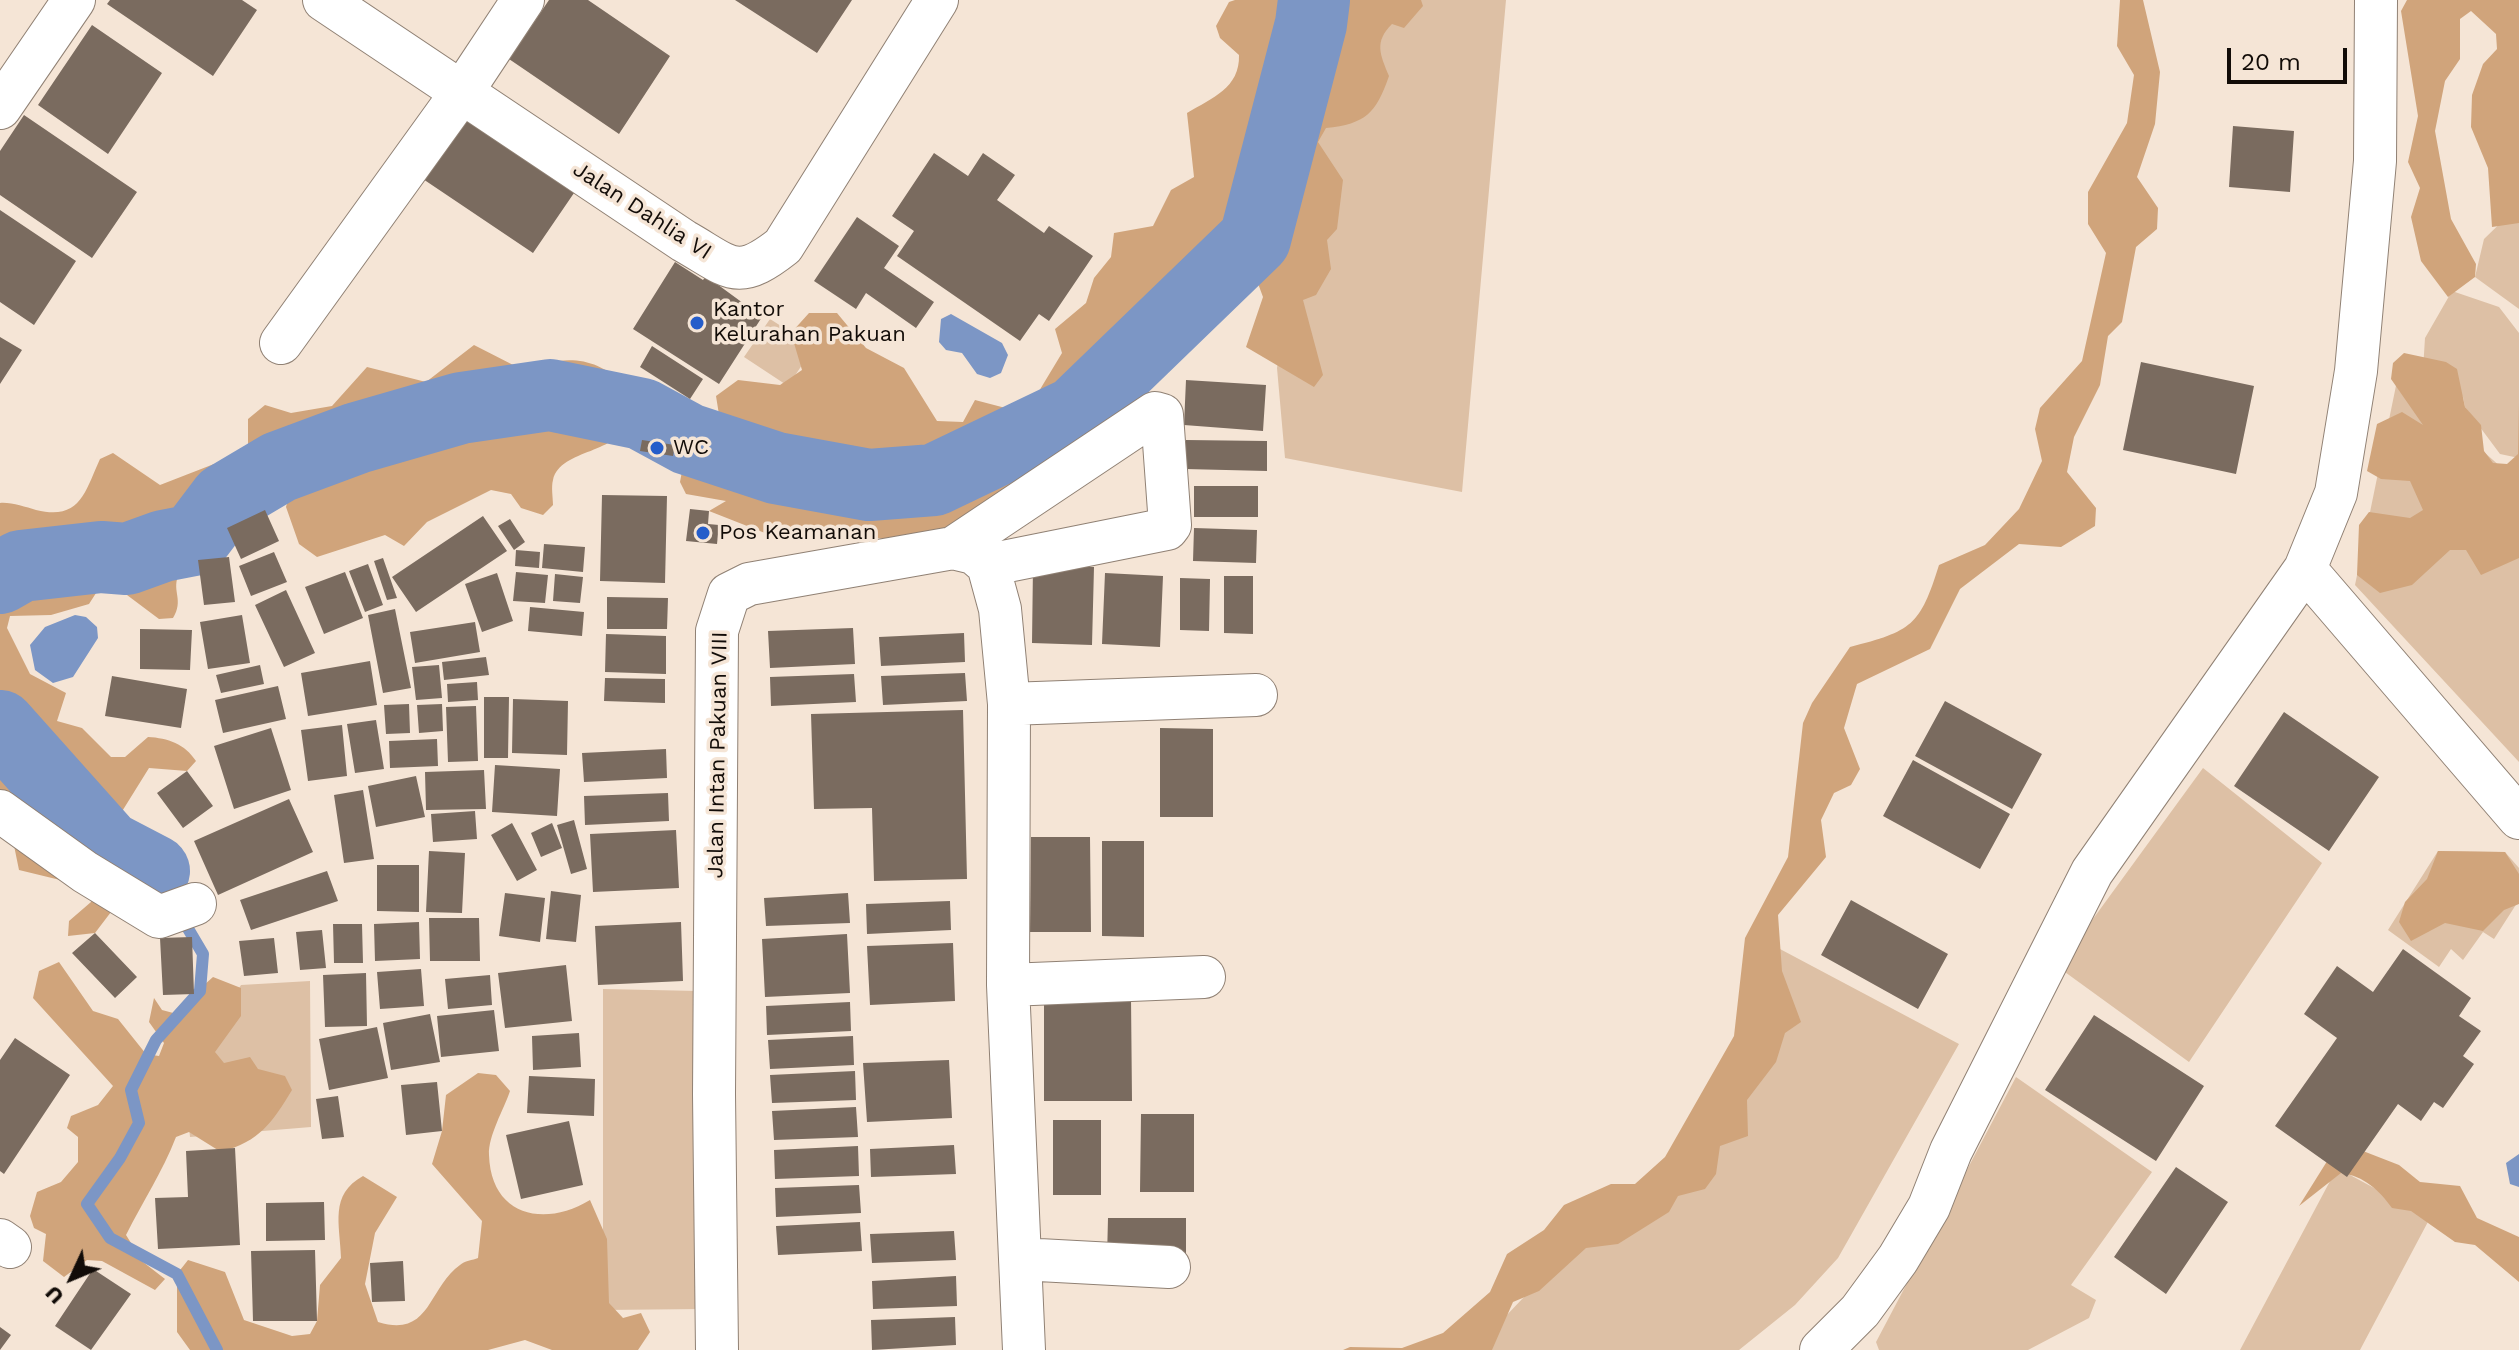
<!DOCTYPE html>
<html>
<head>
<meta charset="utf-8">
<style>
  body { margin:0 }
  #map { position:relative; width:2519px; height:1350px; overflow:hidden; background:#f5e5d6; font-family:"Work Sans",sans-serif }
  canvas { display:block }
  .north { position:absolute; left:32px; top:1238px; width:80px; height:80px; -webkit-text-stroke:6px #f5e5d6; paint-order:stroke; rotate:226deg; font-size:22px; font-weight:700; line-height:32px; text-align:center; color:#120c08 }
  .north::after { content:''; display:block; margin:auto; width:28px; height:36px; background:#120c08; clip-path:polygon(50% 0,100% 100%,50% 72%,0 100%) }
  .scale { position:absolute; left:2227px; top:48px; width:120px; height:36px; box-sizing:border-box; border:4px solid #120c08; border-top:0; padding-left:10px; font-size:24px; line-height:28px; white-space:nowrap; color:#120c08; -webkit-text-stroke:6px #f5e5d6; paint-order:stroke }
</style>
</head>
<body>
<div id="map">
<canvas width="2519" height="1350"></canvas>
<div class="north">U</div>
<div class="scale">20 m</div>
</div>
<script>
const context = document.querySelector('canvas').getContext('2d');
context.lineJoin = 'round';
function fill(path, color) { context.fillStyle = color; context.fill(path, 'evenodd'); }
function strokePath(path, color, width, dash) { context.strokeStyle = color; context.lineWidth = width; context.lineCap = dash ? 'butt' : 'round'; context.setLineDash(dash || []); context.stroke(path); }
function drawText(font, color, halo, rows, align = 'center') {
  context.font = font + ' "Work Sans",sans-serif'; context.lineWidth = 7; context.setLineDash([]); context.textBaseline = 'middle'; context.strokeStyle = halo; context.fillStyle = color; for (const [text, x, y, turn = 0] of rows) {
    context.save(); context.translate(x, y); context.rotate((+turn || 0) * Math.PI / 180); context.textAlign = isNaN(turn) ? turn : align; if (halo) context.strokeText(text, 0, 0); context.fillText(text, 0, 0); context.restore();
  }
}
fill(new Path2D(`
  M1364,0h142l-44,492 -177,-34 -8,-90 8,-48 15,-183z
  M2519,205v104l-44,-32 9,-38z
  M2452,291l47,16 20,26v125l-19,-4 -35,-47 -2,-10 -40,-27 2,-32z
  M770,319l44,28 -26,39 -44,-29z
  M2398,376l121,107v279l-164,-177z
  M2203,768l119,95 -133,199 -131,-95z
  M2438,851l67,1 14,16v32l-25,39 -11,-7 -20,28 -12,-11 -12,18 -51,-37z
  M1763,940l196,104 -121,214 -43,47 -56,45h-308l73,-32 80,-84 135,-106z
  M310,981l1,146 -121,10 -6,-60 57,-92z
  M603,989l95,2 4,318 -99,1z
  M2016,1077l136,95 -81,113 25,15 -7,18 -61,32h-149l-3,-8z
  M2337,1168l93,50 -70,132h-120z`), '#ddc0a5');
fill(new Path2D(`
  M1235,0h186l2,6 -19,22 -12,-4c-18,18 -12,30 -3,52 -13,37 -23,48 -63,52l-8,14 25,38 -6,49 -10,11 4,29 -15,26 -13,5 20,75 -9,12 -68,-40 17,-50 -13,-35 -30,31 -38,21 -18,61 -40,38 -200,131 -124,-16 -30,7 -61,-24 17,-10 -40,-7 -6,-12 8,-43 27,-6 5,-12 -4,-25 22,-16 42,5 22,-15 -11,-37 18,-20h28l29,35 38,20 33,53 26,1 12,-22 42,11 13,-5 32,-53 -7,-24 31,-26 8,-25 17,-21 3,-24 39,-7 18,-36 23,-13 -7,-64c25,-15 53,-25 52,-58l-19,-17 -4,-12 13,-24z
  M2120,0h23l17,72 -5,52 -18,53 21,31 -1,21 -21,18 -14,75 -14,14 -8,49 -26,52 -7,35 29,36 -1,18 -34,21 -42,-3 -59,45 -30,60 -73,35 -13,44 16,41 -9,16 -17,8 -13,27 5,37 -48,58 4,56 19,51 -16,11 -9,29 -29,38 1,36 -28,10 -4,28 -11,15 -27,7 -9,16 -51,32 -32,4 -47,43 -26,11 -21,48h-149l7,-3 52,1 41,-15 47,-41 17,-38 37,-24 20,-25 47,-21h24l30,-27 69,-121 11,-98 43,-81 15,-134 9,-20 38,-56c62,-16 70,-21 89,-82l46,-20 34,-36 23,-48 -7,-32 5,-21 42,-47 24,-108 -18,-29v-32l39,-69 7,-48 -17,-29z
  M2407,0h112v223l-27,4 -4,-59 -17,-41 1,-32 11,-31 14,-15 -1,-15 -25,-23 -11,8v40l-15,22 -10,50 16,88 25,45 -1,13 -27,20 -27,-36 -10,-44 9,-29 -12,-26 10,-46 -17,-105z
  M474,345l47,24c43,-12 71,-16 105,17 0,10 2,22 1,32 -6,38 -66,29 -74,62 -2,7 0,18 0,25l-10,10 -22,-7 -10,-14 -20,-4 -64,32 -23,24 -19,-11 -68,22 -18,-13 -13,-37 4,-15 22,-21 -3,-8 -12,-11 -36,14 -13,-2v-45l17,-14 26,8 41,-7 35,-39 59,15z
  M2404,353l42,9 11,7 8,38 16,18 3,26 9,12 14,1 11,-10 1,-51v155l-38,17 -15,-25h-16l-38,35 -32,8 -23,-18 2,-50 10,-13 41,6 13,-8 -13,-29 -29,-2 -14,-8 10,-47 25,-12 21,13 -32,-46 2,-16z
  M113,453l47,32 54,-21 10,7c1,18 2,39 -7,56 -10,18 -31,29 -39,49 -6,16 6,24 -5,42l-14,1 -32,-24 -29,-5 -9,14 -38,11 -41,1 -3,12 23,46 36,19 -9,28 25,7 29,29h14l23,-20c20,1 37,7 48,24l-9,10 -38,-3 -28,45 4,25 29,24 5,26 -8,11 -40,13 -16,21 -27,3 1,-15 22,-19 -2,-15 -70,-17 -9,-44 -10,-5v-318c11,-1 25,4 36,7 44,11 49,-18 64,-51z
  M2438,851l67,1 14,22v30l-15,6 -21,21 -38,-8 -34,18 -12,-19 6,-20 22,-23z
  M59,962l34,49 25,8 28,35 13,2 5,-13 -15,-21 5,-24 8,12 15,4 12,-5 5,-15 19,-17 28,11v28l-26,36 9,11 26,-6 8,12 27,7 7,14c-20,33 -32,51 -71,62l-32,-20 -13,5c-14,36 -33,64 -50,98l17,27 22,17 -10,11 -53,-29 -15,-1 -23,17 -21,-16 3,-27 -12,-6 -4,-12 7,-24 24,-10 17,-20v-25l-11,-9 4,-12 27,-11 15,-19 -80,-88 6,-27z
  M478,1073l18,2 14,16c-6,18 -22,45 -21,64 2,61 55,73 101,45l17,39 2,64 14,15 18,-5 9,19 -12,18h-86l-27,-10 -37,10h-298l-13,-18v-58l11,-14 37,12 19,48 48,16 18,-2 7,-13 3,-36 21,-27c-1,-34 -12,-63 22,-82l34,21 -22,36 -10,51 13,38c53,16 49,-33 82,-57 4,-4 13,-5 18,-7l4,-37 -50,-57 10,-33 4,-36z
  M2351,1123l12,28 36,14 21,17 40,4 17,32 42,19v45l-44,-37 -20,-3 -44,-31 -19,-3c-13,-18 -28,-32 -51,-35l-42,33z`), '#d0a47b');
fill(new Path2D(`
  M951,314l51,29 6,12 -7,18 -11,5 -13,-4 -15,-21 -16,-3 -7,-8 2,-23z
  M75,615l11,2 11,10 1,11 -25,39 -20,6 -18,-13 -5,-25 15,-18z
  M2519,1154v33l-9,-3 -4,-21z`), '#7c96c5');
strokePath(new Path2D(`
  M154,871l49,83 -3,37 -44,49 -25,50 8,33 -19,35 -33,46 23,34 67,36 40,76`), '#7c96c5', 12);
strokePath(new Path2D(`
  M0,578l21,-12 80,-9 26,2 36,-13 31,-6 31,-41 54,-32 78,-29 104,-30 89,-13 92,19 46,25 88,29 93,17 65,-5 142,-68 179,-173 56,-215 3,-24
  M0,726l108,121 46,24`), '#7c96c5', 72);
fill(new Path2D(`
  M110,0h132l15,10 -44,66 -106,-72z
  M549,0h39l82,56 -51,78 -110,-75z
  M735,0h117l-35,53z
  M92,25l70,48 -54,81 -70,-49z
  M24,115l113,77 -45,66 -92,-63v-44z
  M460,116l114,77 -41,60 -113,-76z
  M2233,126l61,5 -4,61 -61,-5z
  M934,153l34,23 15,-23 32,22 -18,25 47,33 5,-7 44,30 -44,65 -10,-7 -19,27 -123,-85 17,-25 -22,-15z
  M0,210l76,51 -42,64 -34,-23z
  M857,217l42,29 -15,22 50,34 -18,26 -50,-35 -10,16 -42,-28z
  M675,262l28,18 3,-4 56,41 -43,67 -86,-55z
  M0,337l22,13 -22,34z
  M652,346l51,33 -13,20 -50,-32z
  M2141,362l113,24 -18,88 -113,-24z
  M1186,380l80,5 -3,46 -79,-6z
  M642,440l33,5 -2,11 -33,-5z
  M1186,440l81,1v30l-82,-2z
  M1194,486h64v31h-64z
  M602,495l65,1 -2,87 -65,-2z
  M690,509l19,2 -1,13 11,1 -2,19 -31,-3z
  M265,510l14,31 -38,18 -14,-31z
  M483,516l24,35 -91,61 -24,-35z
  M510,519l15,23 -11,8 -16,-24z
  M1194,528l63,2 -1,33 -63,-2z
  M544,544l41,3 -2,25 -41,-4z
  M516,550l24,2 -1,16 -24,-2z
  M274,552l13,30 -36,14 -12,-30z
  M229,557l6,45 -31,3 -6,-45z
  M383,558l14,40 -10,2 -13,-39z
  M368,564l15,41 -18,7 -16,-41z
  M1033,566l61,1 -2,78 -60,-2z
  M345,572l18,46 -39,16 -19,-47z
  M516,572l32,3 -3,28 -32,-2z
  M497,573l16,48 -31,11 -17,-48z
  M1105,573l58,3 -3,71 -58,-3z
  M555,574l28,3 -3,26 -27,-2z
  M1224,576h29v58l-29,-1z
  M1180,578l30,1 -1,52 -29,-1z
  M286,590l29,63 -31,14 -29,-62z
  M607,597l61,1 -1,31h-60z
  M530,607l54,5 -2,24 -54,-5z
  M395,609l16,79 -28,5 -15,-78z
  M242,615l8,48 -42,6 -8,-47z
  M475,622l5,30 -65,11 -5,-31z
  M853,628l2,36 -85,4 -2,-37z
  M140,629l52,1 -2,40 -50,-1z
  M964,633l1,29 -84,4 -2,-29z
  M606,634l60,2v38l-61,-2z
  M486,657l3,18 -45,5 -2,-18z
  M370,661l7,44 -69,11 -7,-43z
  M260,665l4,19 -43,9 -5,-18z
  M439,665l3,33 -26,2 -4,-33z
  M965,673l2,28 -84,4 -2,-29z
  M854,674l2,28 -85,4 -1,-29z
  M112,676l75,13 -6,39 -76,-12z
  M605,678l60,1v24l-61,-2z
  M477,682l1,18 -30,2 -1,-18z
  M278,686l8,33 -63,14 -8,-33z
  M484,697h25l-1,61h-24z
  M513,699l55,2 -1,54 -55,-2z
  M1945,701l97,53 -30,55 -97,-53z
  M409,704l1,29 -24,1 -2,-29z
  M442,704l1,27 -24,2 -2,-28z
  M476,706l2,55 -30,1 -2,-55z
  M963,710l4,169 -93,2 -2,-73 -58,1 -3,-95z
  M2284,712l95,65 -50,74 -95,-65z
  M376,720l8,49 -29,4 -8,-49z
  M342,725l5,51 -39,5 -7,-51z
  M271,728l20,62 -57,19 -20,-63z
  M1160,728l53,1v88h-53z
  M437,739l1,27 -48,2 -1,-27z
  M666,749l1,29 -83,4 -2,-29z
  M1913,760l97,54 -30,55 -97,-53z
  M495,765l65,4 -3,47 -65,-4z
  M484,770l2,39 -60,1 -1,-38z
  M187,771l26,35 -30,22 -26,-35z
  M416,776l9,41 -49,10 -8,-41z
  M363,790l11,69 -30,4 -10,-68z
  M668,793l1,28 -84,4 -1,-29z
  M289,799l24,53 -95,43 -24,-54z
  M475,811l2,28 -44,3 -2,-28z
  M574,820l13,49 -16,5 -14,-49z
  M512,823l25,47 -20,11 -26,-46z
  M552,823l10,25 -21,9 -10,-24z
  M676,830l3,58 -86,4 -3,-58z
  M1031,837h59l1,95h-61z
  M1102,841h42v96l-42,-1z
  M429,851l36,2 -3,60 -36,-1z
  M377,865h42v47l-42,-1z
  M327,871l11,30 -87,29 -11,-30z
  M551,891l30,4 -5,47 -30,-3z
  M505,893l40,5 -5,44 -41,-6z
  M848,893l2,30 -84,3 -2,-28z
  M1851,900l97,54 -30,55 -97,-54z
  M950,901l1,29 -84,4 -1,-30z
  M429,918h50l1,43h-50z
  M419,922l1,37 -45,2 -1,-37z
  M681,922l2,59 -85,4 -3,-59z
  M333,924h29l1,39h-29z
  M322,930l4,38 -26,2 -4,-38z
  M95,933l42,44 -22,21 -43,-45z
  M847,934l3,59 -85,4 -3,-58z
  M192,937l2,57 -31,1 -3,-57z
  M274,938l4,35 -34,3 -5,-35z
  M953,943l2,58 -85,4 -3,-59z
  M2403,949l68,49 -12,18 22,15 -18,25 11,8 -31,44 -9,-6 -13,19 -23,-17 -51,73 -72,-51 62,-88 -33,-24 33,-48 36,26z
  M566,965l6,56 -67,7 -7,-55z
  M421,969l3,37 -44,3 -3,-37z
  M366,973l1,53 -42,1 -2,-52z
  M490,975l2,30 -44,4 -3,-30z
  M1044,997l87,1 1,103h-88z
  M850,1002l1,29 -84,4 -1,-29z
  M494,1010l5,41 -58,6 -4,-41z
  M430,1014l10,48 -49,8 -8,-47z
  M2094,1015l110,71 -48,75 -111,-71z
  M377,1027l11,51 -59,12 -10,-51z
  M579,1033l2,34 -48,3 -1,-34z
  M853,1036l1,29 -84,4 -2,-29z
  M15,1038l55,37 -66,99 -4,-3v-111z
  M949,1060l3,58 -85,4 -4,-59z
  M855,1071l1,29 -84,3 -2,-28z
  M529,1076l66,3 -1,37 -67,-3z
  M437,1082l5,49 -36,4 -5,-50z
  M338,1096l6,41 -22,2 -6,-40z
  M856,1107l2,30 -84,3 -2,-29z
  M1141,1114h53v78h-54z
  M1053,1120h48v75h-48z
  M569,1121l14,64 -62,14 -15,-64z
  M954,1145l2,29 -85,3 -1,-28z
  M858,1146l1,30 -84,3 -1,-29z
  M235,1148l5,97 -82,4 -3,-51 33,-1 -2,-46z
  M2176,1167l52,35 -62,92 -52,-37z
  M859,1185l2,28 -85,4 -1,-29z
  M324,1202l1,38 -59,1v-38z
  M1108,1218h78v41l-79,-1z
  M860,1222l2,29 -84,4 -2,-29z
  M954,1231l2,29 -84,3 -2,-29z
  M315,1250l2,71h-64l-2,-70z
  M403,1261l2,40 -33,1 -2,-39z
  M93,1269l38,25 -40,56 -36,-24z
  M956,1276l1,30 -84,3 -1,-28z
  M955,1317l1,28 -84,5 -1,-30z
  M0,1327l11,8 -11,15z`), '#7a6b5f');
const street = new Path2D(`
  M324,0l360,241c46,26 52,42 99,5l154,-246
  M0,108l74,-108
  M281,343l181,-251 61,-92
  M953,548l202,-135 7,2 8,110 -3,4 -179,36
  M2305,569l214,249
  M1009,704l247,-9
  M0,811l85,61 74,45 36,-13
  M1008,985l196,-8
  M0,1240l10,7
  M1020,1259l149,8
  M717,1350l-3,-256 3,-463 12,-37 20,-10 204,-36 21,5 14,12 12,44 9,95 -1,281 16,365
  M1821,1350l39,-39 38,-52 31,-52 22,-56 141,-279 213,-303 31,-76 20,-122 19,-210 1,-161`);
strokePath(street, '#908174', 44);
strokePath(street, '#fff', 42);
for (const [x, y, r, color] of [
  [697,323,8,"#255dca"],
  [657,448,8,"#255dca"],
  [703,533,8,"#255dca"]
]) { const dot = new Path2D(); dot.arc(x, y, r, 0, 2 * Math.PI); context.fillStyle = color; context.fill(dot); strokePath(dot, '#f5e5d6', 3); }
drawText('22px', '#120c08', '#f5e5d6', [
  ["Jalan Dahlia VI",642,211,33],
  ["Jalan Intan Pakuan VIII",718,755,-89]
]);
drawText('22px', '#120c08', '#f5e5d6', [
  ["Kantor",713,310],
  ["Kelurahan Pakuan",713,335],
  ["WC",673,448],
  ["Pos Keamanan",719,533]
], 'left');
</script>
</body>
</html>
